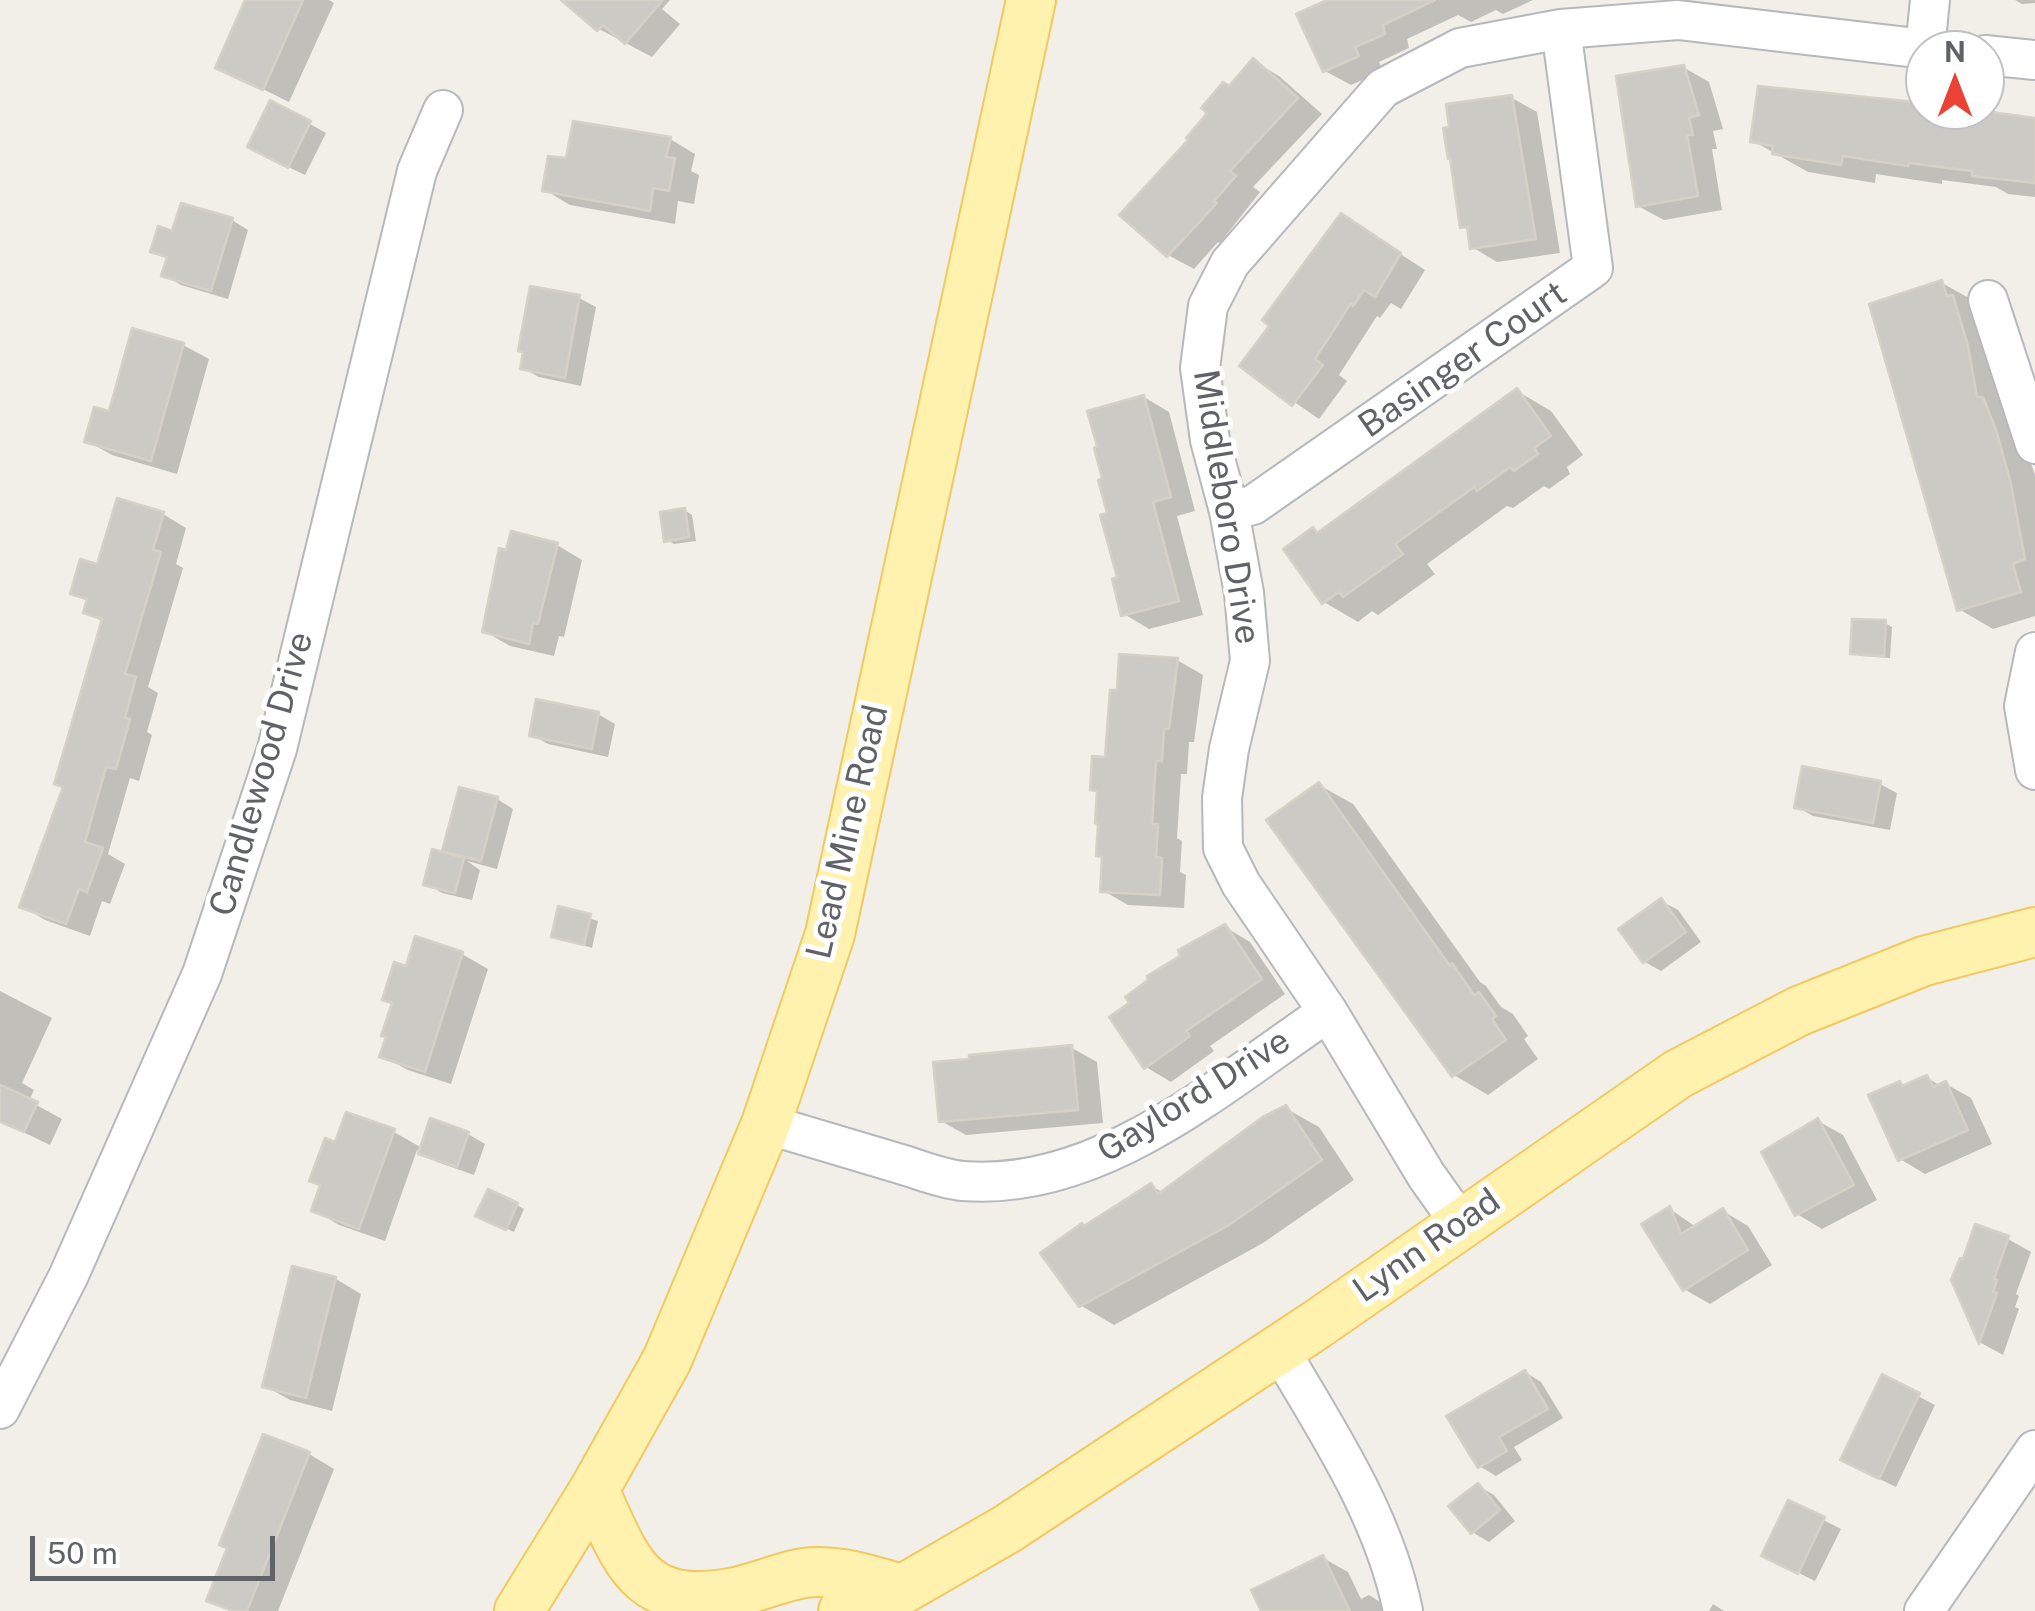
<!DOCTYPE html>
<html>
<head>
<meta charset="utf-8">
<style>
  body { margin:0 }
  #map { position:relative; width:2035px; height:1611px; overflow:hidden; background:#f1efe8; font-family:"Public Sans",sans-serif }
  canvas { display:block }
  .north { position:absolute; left:1905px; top:30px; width:100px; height:100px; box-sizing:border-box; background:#fff; border:2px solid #bfc1c3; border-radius:50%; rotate:0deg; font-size:28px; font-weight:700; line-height:40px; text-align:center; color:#5f6368 }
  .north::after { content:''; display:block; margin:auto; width:35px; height:45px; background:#ea4335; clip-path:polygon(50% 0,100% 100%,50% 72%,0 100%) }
  .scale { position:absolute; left:30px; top:1536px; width:245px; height:45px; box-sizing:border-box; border:5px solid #5f6368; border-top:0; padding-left:12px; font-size:30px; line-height:35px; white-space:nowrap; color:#5f6368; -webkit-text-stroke:8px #fff; paint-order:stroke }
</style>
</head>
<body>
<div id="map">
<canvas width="2035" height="1611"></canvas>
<div class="north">N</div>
<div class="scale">50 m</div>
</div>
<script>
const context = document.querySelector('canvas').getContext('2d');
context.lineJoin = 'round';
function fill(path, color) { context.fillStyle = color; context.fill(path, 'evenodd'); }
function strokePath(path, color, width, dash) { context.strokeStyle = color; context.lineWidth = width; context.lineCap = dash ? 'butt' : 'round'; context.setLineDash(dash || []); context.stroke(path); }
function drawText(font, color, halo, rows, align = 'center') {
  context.font = font + ' "Public Sans",sans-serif'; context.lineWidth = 10; context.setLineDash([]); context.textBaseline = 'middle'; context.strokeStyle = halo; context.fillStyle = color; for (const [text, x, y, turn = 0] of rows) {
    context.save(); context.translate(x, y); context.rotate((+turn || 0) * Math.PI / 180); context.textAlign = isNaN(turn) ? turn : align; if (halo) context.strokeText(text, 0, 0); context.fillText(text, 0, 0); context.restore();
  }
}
fill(new Path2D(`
  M248,0h81l5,3 -45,99 -71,-35z
  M568,0h102l-8,9 18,15 -28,33 -53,-28z
  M1332,0h201l-30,14 -7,-4 -25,12 -13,-7 -51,24 2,9 -30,14 4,9 -32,14 -26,-14z
  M2015,0h20v3l-13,1z
  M1253,61l26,15 43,38 -69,73 7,5 -40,51 -2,-1 -24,27 -26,-14 24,-115z
  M1683,67l26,15 14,47 -10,2 4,18h-5l10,61 -58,10 -26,-14z
  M1512,98l25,14 23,141 -63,9 -25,-15 -2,-16 -8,-5 -9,-67z
  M1925,105v5h35l75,10v77l-27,-3 -12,-7 -54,-7v4l-66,-10 -1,9 -67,-11 -55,-31z
  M310,124l16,9 -21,42 -39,-19z
  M670,139l25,15 -4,17 8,4 -5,29 -16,-3 -3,23 -105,-19 -25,-15 23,-29z
  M1342,216l83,54 -24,39 -10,-6 -11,15 -3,-2 -38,59 8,6 -28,38 -77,-53z
  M232,220l16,10 -20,69 -47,-14 -17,-10 5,-15 -16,-9 21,-17z
  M1942,283l34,19 59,173v141l-42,13 -34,-20z
  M579,298l17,9 -15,79 -42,-9 -16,-9z
  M183,345l26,14 -32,115 -65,-19 -25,-14z
  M1517,391l34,20 32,44 -16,12 3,7 -21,15 -5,-3 -31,22 -6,-2 -80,58 8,10 -57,41 -6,-4 -14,11 -34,-20 -11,-72 7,4z
  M1144,397l25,15 26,99 -18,5 26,99 -54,14 -25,-15 -14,-100z
  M118,501l45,13 23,14 -10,36 7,4 -35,119 10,6 -11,39 5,3 -13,46 -9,-3 -22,76 17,10 -15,40 -8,-3 -12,35 -45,-16 -23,-14 43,-119 38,-165 -17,-10 3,-10 -16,-9 26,-26z
  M684,510l8,5 4,26 -22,3 -7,-4z
  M557,545l25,15 -18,77 -5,-1 -5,20 -44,-10 -26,-15z
  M1885,623l7,4 -2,31 -30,-2 -7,-4z
  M1177,660l26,15 -9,67h-5l-2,32h-6l-4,64 5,3 -2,31 6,3 -2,33 -56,-3 -26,-15 2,-32 -4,-65 -8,-4 15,-29z
  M598,714l17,10 -7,33 -60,-13 -16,-9z
  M1880,784l17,9 -7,37 -77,-14 -16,-9z
  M1319,785l34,19 127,178 6,4 15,21 12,7 15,22 -4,3 14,20 -50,36 -34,-20z
  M497,799l16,10 -16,60 -30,-8 13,9 -8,30 -30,-7 -16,-10 32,-26 -13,-7z
  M1661,901l17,9 23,32 -40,29 -16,-9z
  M560,909l38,12 -6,27 -38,-12z
  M1225,927l25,15 35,52 -75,52 4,5 -43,31 -25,-15 -14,-63z
  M416,939l46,15 26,15 -37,115 -43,-14 -26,-14z
  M0,991l52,27 -30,65 12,7 -5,11 33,18 -12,26 -50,-24z
  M1072,1048l25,14 6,61 -137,12 -25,-14z
  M1927,1078l14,8 5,-2 25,14 21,46 -67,30 -25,-15v-75l4,3z
  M1285,1108l34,19 35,53 -91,63 -149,82 -34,-20 6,-77 65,-42 13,7z
  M1818,1121l25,14 34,65 -55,29 -25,-15z
  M394,1132l28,16 46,-14 17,10 -11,31 -37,-13 -20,-12 -32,91 -46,-16 -25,-15 22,-64z
  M517,1205l7,4 -10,23 -28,-13z
  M1670,1209l26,18 27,-16 25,15 24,39 -62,39 -26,-15z
  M2008,1239l23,13 -15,42 3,2 -4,11 4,2 -16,46 -22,-12 -28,-63z
  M294,1269l42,10 25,15 -29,117 -42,-11 -25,-14z
  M1525,1372l16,10 22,36 -49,29 8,13 -26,16 -17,-10z
  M1883,1378l52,27 -39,82 -37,-18z
  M309,1454l25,15 -56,142h-49l-19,-12z
  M1478,1486l16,9 21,26 -26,21 -17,-10z
  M1790,1503l51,26 -26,52 -35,-17z
  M1323,1558l25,14 13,27 8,-4 26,16h-131z
  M1713,1604l11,7h-15z`), '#0003');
const building = new Path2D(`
  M245,0h58l-40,90 -48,-22z
  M561,0h102l-38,44 -22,-19 -6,6z
  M1327,0h108l-52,25 2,9 -30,13 4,9 -36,16 -27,-58z
  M1253,58l45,40 -68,73 6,5 -22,25 3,2 -50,54 -48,-42 69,-75 -2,-2 21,-25 -6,-5 22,-26 6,4z
  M1684,65l15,50 -10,3 4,17h-6l11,61 -62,11 -20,-131z
  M1758,86l167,17v7h51l59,8v65l-63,-7v-5l-63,-8 -1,3 -65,-10 -2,9 -69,-11 1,-8 -23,-4z
  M1512,95l24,144 -66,10 -3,-22 -7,1 -10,-70 -2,1 -5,-31 6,-1 -3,-23z
  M270,100l41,21 -23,47 -41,-21z
  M573,121l98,16 -5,20 9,1 -6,33 -16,-3 -3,23 -108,-20 6,-35 18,2z
  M181,203l52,15 -22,73 -50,-15 6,-19 -17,-5 8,-26 14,5z
  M1341,213l60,40 -26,44 -11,-7 -11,16 -2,-3 -36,56 8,6 -31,41 -53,-40 30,-40 -7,-6z
  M1942,280l5,16 6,-1 15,51 9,51h6l13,33 14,50 15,79 -12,5 8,28 -64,19 -88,-307z
  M530,286l50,9 -15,83 -45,-9 3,-17 -5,-1z
  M132,328l52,15 -33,118 -67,-19 10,-35 15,4z
  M1517,388l34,48 -17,12 4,6 -24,17 -4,-4 -33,24 -3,-4 -79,57 8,10 -60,43 -4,-5 -17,12 -39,-55 30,-22 4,6z
  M1144,395l27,102 -18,5 26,99 -58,15 -9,-37 5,-2 -17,-62 7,-2 -9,-33 4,-2 -8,-30 3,-2 -10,-35z
  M117,498l47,14 -11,38 8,2 -36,122 11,3 -11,41 5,1 -14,50 -10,-2 -21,75 18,6 -16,44 -8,-3 -13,35 -47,-17 44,-120 -9,-3 48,-165 -19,-6 4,-14 -17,-5 10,-35 17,5z
  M685,508l4,29 -25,5 -4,-30z
  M511,531l47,12 -20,81 -5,-1 -4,21 -47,-12 17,-84 7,2z
  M1852,619l34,1 -2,36 -34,-2z
  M1119,654l59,4 -9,71h-5l-2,32h-6l-4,63h6l-2,33 6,1 -2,37 -60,-3 2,-35 -6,-1 2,-32 -3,-1 2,-32 -7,-1 2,-34 13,1 5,-67h7z
  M536,699l63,13 -7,37 -63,-13z
  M1802,766l79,15 -8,42 -79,-15z
  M1319,782l131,184 2,-3 22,32 5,-3 17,24 -4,3 14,21 -54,37 -186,-257z
  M459,787l39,10 -17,64 -39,-10z
  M432,849l32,9 -9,35 -32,-8z
  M1661,898l25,34 -43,31 -25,-34z
  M558,906l33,8 -7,31 -33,-8z
  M1225,924l37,55 -76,52 4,5 -46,33 -35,-52 20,-14 -4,-6 23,-17 -1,-4 33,-20 -2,-6z
  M415,936l48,16 -38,120 -46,-15 7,-20 -5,-1 11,-33 -10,-3 12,-38 12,4z
  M1072,1045l6,65 -139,12 -6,-60 36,-3v-4z
  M1927,1075l6,12 13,-6 22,49 -70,31 -30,-66 32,-14 2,5z
  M0,1085l38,17 -14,30 -24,-10z
  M1286,1105l36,55 -93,65 -150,82 -39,-54 42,-30 2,3 67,-43 7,11 106,-78z
  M346,1112l49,17 -36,100 -48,-18 9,-26 -11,-4 16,-43 10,4z
  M430,1118l39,14 -12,35 -39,-13z
  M1818,1118l36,67 -59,31 -34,-64z
  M488,1189l30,14 -12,27 -31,-14z
  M1670,1206l11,28 42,-26 25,42 -65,41 -42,-67z
  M1975,1224l34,12 -15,43 3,1 -4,12 4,1 -18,51 -28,-64 9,-22 3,1z
  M292,1266l44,11 -30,121 -44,-11z
  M1525,1370l23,39 -49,28 8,14 -29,17 -32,-52z
  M1882,1374l38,19 -41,86 -39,-19z
  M263,1434l47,18 -63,159h-14l-27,-10 21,-53 -8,-3z
  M1478,1483l22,27 -29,24 -23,-28z
  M1788,1500l37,17 -27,57 -37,-18z
  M1323,1555l27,56h-89l-10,-21z`);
fill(building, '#cccac5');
strokePath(building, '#d6d1c6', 2.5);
const minor = new Path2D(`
  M1985,55l50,5
  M1988,300l47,144
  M1229,511l24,-6 340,-237 -32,-239
  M2035,652l-11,54 11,64
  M766,1124c44,13 87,26 131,39 21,6 44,16 66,18 137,11 258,-97 365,-169
  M1460,1223l-34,-48 -98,-163 -87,-128 -18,-36 -1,-50 7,-49 21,-88 -6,-68 -15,-82 -19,-71 -10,-72 8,-62 22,-43 153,-175 77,-40 101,-19 117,-9 247,29 5,-49
  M1279,1349c49,83 105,167 124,262
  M0,1409l68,-132 134,-303 75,-225 140,-578 26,-61
  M1924,1611l111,-161`);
const major = new Path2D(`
  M594,1490c33,71 44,119 136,103 25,-4 49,-16 74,-20 33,-5 67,8 99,16
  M519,1611l75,-121 73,-130 99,-236 64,-190 201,-934
  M843,1611l60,-22 104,-60 309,-204 362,-251 121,-63 125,-50 111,-29`);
strokePath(minor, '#b5b8bc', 42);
strokePath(major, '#f2c960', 52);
strokePath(minor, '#fff', 38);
strokePath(major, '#fff2af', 48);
drawText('35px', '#5f6368', '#fff', [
  ["Basinger Court",1463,360,-35],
  ["Middleboro Drive",1226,507,81],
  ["Candlewood Drive",262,774,-74],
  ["Lead Mine Road",848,832,-77],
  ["Gaylord Drive",1194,1096,-32],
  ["Lynn Road",1427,1246,-35]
]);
</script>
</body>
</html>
